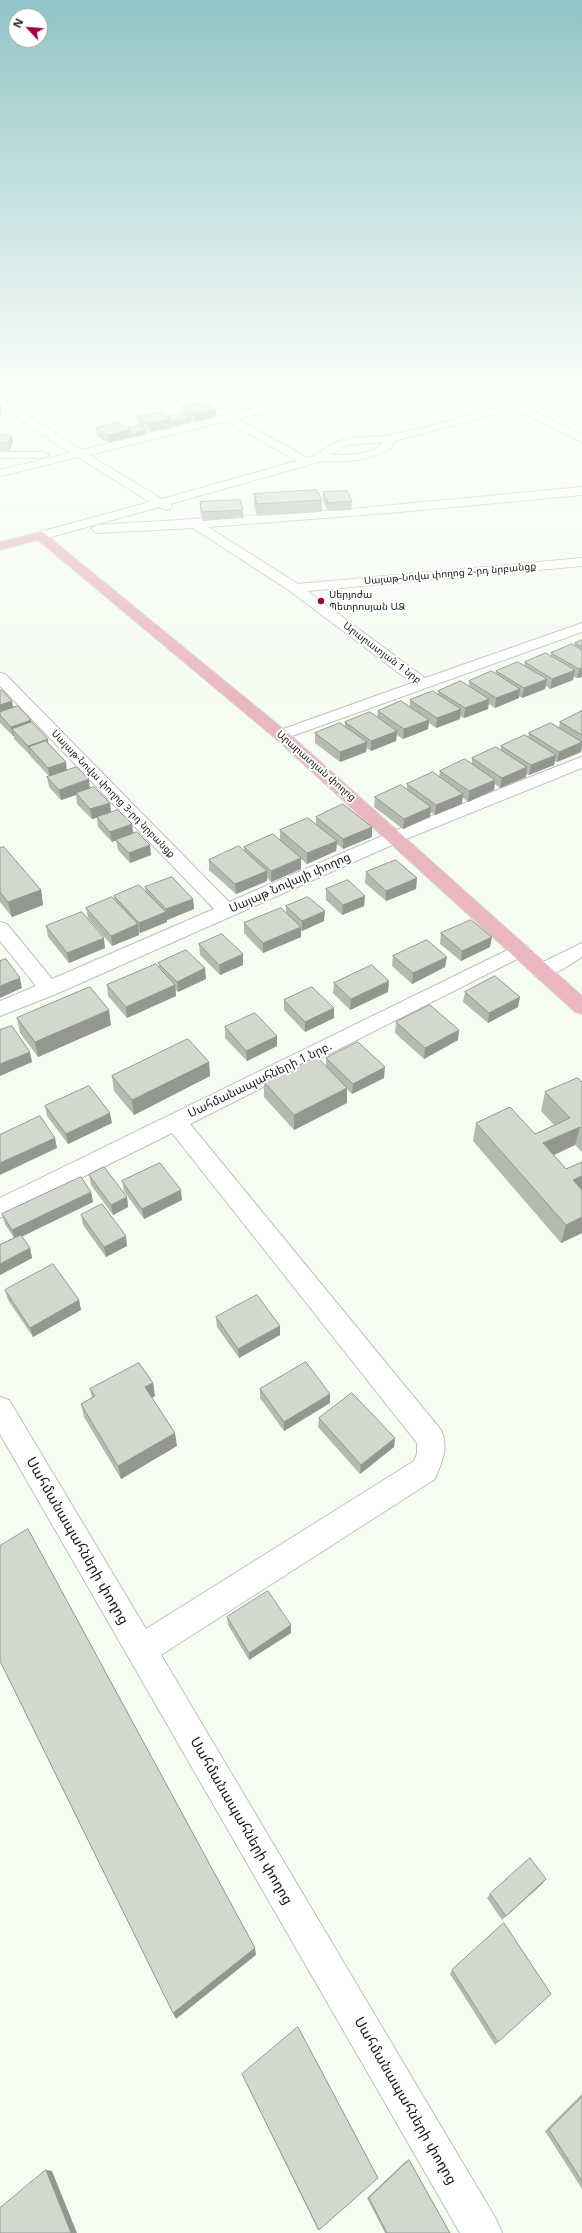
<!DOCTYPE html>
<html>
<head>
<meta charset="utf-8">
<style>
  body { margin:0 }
  #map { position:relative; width:582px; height:2233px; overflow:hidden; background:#f5fcf2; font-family:"Noto Sans",sans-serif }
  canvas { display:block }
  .north { position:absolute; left:8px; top:8px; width:40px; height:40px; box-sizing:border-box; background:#fff; border:1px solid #a3a4a3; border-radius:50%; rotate:296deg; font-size:11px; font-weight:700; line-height:16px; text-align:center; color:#1a1c18 }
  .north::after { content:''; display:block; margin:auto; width:14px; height:18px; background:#9f0143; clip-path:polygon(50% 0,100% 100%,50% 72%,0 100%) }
</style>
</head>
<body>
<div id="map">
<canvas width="582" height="2233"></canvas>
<div class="north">N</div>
</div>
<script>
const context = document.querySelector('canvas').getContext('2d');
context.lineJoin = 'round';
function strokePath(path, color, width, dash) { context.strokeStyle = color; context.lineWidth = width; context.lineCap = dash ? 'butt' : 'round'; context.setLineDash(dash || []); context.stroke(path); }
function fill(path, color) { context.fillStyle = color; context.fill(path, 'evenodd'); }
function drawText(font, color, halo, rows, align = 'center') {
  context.font = font + ' "Noto Sans","Noto Sans Armenian",sans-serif'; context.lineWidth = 4; context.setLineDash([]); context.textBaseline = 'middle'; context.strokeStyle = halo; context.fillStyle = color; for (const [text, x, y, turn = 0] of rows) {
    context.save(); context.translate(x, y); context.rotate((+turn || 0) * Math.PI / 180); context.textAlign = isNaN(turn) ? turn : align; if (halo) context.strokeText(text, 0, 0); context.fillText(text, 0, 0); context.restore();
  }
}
const minor = new Path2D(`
  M40,386h21l-56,14 76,50 263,-64h19l-126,33 71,39c13,-3 20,-15 34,-18 16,-4 32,-2 48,-5 39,-7 77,-20 115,-30l-35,-19h14l32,16 66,-16v5l-58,15 58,29v7l-68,-33 -120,32 -3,7c-22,13 -44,14 -69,13l-152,43 2,2 -2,3 -4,1 -7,-3 -119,33 -6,-4 2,-3 114,-31 -72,-45 -78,19v-6l70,-17 -70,-47v-11zM226,421l71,40 -135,38 -73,-44zM383,442c-9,14 -38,13 -52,13l16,-10z
  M0,452h43l6,3 -6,3h-43z
  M582,487v8l-182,17 -192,15 90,57 284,-26v8l-275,25 118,87 157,-55v9l-301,108 -6,-2 -2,-3 2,-3 137,-49 -122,-92 -97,-63 -96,5 -6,-4 6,-4 243,-15z
  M0,673l5,1 224,228 160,-69 187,-74 6,-2v11l-181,73 -345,153 -56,22v-15l36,-15 -36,-45v-19l7,2 45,55 162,-70 -214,-223z
  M582,943v14c-14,8 -31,23 -47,19l-3,-5 3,-5z
  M520,944l7,2 3,4 -3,4 -337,170 251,306c8,18 1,32 -6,49l-274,176 335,564 6,14h-42l-460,-799v-37l9,3 137,229 268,-168 3,-7v-11l-245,-310 -172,85v-20z`);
const major = new Path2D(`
  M40,532l4,1 243,199 295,264v18l-7,-2 -300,-274 -237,-198 -38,10v-8z`);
strokePath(minor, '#bcc2b9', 2);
strokePath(major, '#dadbda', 2);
fill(minor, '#fff');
fill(major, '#eab7c1');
fill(new Path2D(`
  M182,407l34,10 -21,5 -4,-2v2l-18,4h-2l1,1 -22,5 -3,-2v4l-39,9 -11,-7 -1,-8h32l11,-3h-1l-1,-8h31l15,-4z
  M0,435h12l1,8 -4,8h-9z
  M323,492l29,9 -1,9 -23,1 -5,-10z
  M254,494l68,6v12l-65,4 -3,-10z
  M200,502l43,8v8l-40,3 -3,-10z
  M582,640v37l-5,1 -3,-1 -1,3 -23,9 -4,-3 -1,3 -23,9 -3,-2v2l-24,10 -6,-4 -1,5 -24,9 -4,-2v3l-24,9 -7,-5 -1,6 -25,10 -6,-4 -1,6 -25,10 -4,-3 -1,4 -26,10 -25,-19v-10l30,-7v-4l32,-5 1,-6 32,-4v-7l28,-6v-3l31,-5v-5l27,-7v-3l28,-5 1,-4 26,-6v-3l23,-8 1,-2z
  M0,691l14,17 17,15 17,16v4l19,27 43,33 1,9 21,12 1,10 18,21 -21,8 -12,-13 -2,-10 -4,2 -14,-15 -1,-9 -5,1 -15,-15 -1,-9 -15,5 -12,-13 -2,-10 2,-1 -18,-19 -1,-2 -16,-16v-3h-1l-13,-13z
  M582,712v35l-1,5 -24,10 -2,-1 -1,4 -25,10 -3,-1v3l-26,11 -5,-4 -1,6 -26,12 -6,-5v7l-27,11 -4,-3 -1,5 -27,12 -29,-22 1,-10 32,-8v-5l32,-7 1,-6 32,-7v-6l29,-8v-4l27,-9 1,-4 30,-6 1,-5z
  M316,817l56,10v10l-29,12 -6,-5 -1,7 -29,13 -6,-5v10l-30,13 -4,-4v3l-31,13 -27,-24v-10l35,-9v-4l36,-7v-10l36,-6z
  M0,848l41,42 2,15 -31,12 -12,-15z
  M366,872l51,6 -1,11 -30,12 -21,-18z
  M145,887l48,12 1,10 -27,11v2l-27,11 -1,-1v3l-27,11 -24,-28 -2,-10 29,-7 -1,-5 32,-4z
  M326,889l39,7 -1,10 -22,9 -16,-15z
  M286,906l38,15 -22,10 -1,-1v7l-38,16 -19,-20v-10l42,-11z
  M46,926l59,22 -36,15 -21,-26z
  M441,933l49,14 -29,14 -21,-17z
  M199,944l44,21 -23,10 -20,-20z
  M393,956l52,11 -33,17 -20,-18z
  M158,963l48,16 -28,13 -2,-2v6l-49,22 -19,-22 -1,-11 52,-18z
  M334,983l54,9 -38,18 -17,-17z
  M465,992l53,15 -30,16 -25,-21z
  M284,1000l50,18 -29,14 -21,-22z
  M17,1018l94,7 -73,32 -18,-24z
  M396,1022l62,18 -34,19 -29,-26z
  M225,1027l52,19 -30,15 -22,-23z
  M326,1058l58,20 -32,16 -5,-5v14l-53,27 -30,-33v-15l62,-16z
  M209,1062l1,14 -76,39 -20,-24 -2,-15z
  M582,1082v70l-7,-7 -21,10 12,14 16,-7v71l-21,10 -88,-102 3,-18 59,11 19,-9 -13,-14 4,-19z
  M45,1106l67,17 -44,21 -21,-28z
  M89,1175l38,22 1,10 -15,8 -22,-30z
  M122,1181l60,19 -38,19 -20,-28z
  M91,1192l2,10 -71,34 8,12 2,10 -32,17v-30l14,-7 -9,-14 -3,-10z
  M81,1215l46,31 -21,11 -23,-32z
  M5,1290l74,10 2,10 -48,27 -25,-37z
  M216,1317l64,9v9l-41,23 -22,-31z
  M153,1383l2,13 -3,2 25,48 -56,33 -37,-62 -3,-13 11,-6 -2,-9z
  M260,1389l70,14 -46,28 -24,-33z
  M319,1418l76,20 -1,9 -34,27 -42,-47z
  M227,1617l64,16 -42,27 -21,-35z
  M542,1884l-40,36 -15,-22 3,-4z
  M452,1970l46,72 -3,3 -45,-71z
  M242,2074l77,156h-1z
  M582,2094v95l-37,-58z
  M409,2160l41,73h-65l-18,-35 39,-37z`), '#b5bab1');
fill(new Path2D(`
  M1,404l1,8 -2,5v-11z
  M216,409v8l-21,5v-8z
  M191,418v4l-18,4 -1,-4z
  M171,419l1,8 -22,5 -1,-8z
  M130,430h17v4l-39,9v-8z
  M12,435l1,8 -4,8 -1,-9z
  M582,668v9l-5,1 2,-9z
  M575,670l-2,10 -23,9 2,-10z
  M547,679l-2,10 -23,9 2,-10z
  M520,689l-1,9 -24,10 1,-10z
  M489,699l-1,10 -24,9 1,-10z
  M12,701l2,10 -14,4v-10z
  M461,709l-1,10 -24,9 1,-10z
  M31,720l2,10 -21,-1 2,7h-1l-2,-9z
  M429,720l-1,9 -25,10 1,-10z
  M397,731l-1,10 -25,10v-10z
  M48,739l1,10 -20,-2 1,8v1l-2,-10z
  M367,742l-1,10 -26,10v-10z
  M582,742l-1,10 -24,10 2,-10z
  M556,755l-2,10 -25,10 2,-10z
  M66,762l1,10 -17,6 -2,-10z
  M527,767l-1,10 -26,11 2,-10z
  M89,779l1,11 -14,3v2l-15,5 -2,-10z
  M495,780l-1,10 -26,12 1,-11z
  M463,794l-1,10 -27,11 1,-10z
  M110,803l1,10 -19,6 -2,-10z
  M431,807l-1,10 -27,12 1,-10z
  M132,824l1,10 -21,8 -2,-10z
  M372,827v10l-29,12v-10z
  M337,841l-1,10 -29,13v-11z
  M150,845l1,10 -21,8 -1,-10z
  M301,858v11l-30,13v-11z
  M267,871v10l-31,13 -1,-10z
  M417,878l-1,11 -30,12v-10z
  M41,890l2,15 -31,12 -4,-15z
  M365,896l-1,10 -22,9 1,-10z
  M193,899l1,10 -27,11 -1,-11z
  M325,911l-1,10 -22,10v-10z
  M166,912l1,10 -27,11 -1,-10z
  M138,924l1,11 -27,11 -1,-10z
  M301,927v10l-38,16v-10z
  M492,937l-2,10 -29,14 1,-10z
  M104,938l1,10 -36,15 -2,-10z
  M243,954v11l-23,10 -1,-10z
  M447,957l-2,10 -33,17 1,-11z
  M205,968l1,11 -28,13 -1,-10z
  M20,978l2,10 -22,10v-12z
  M389,981l-1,11 -38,18 1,-11z
  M175,985l1,11 -49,22 -1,-11z
  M520,997l-2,10 -30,16 1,-10z
  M334,1008v10l-29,14v-10z
  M109,1010l2,15 -73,32 -3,-15z
  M459,1030l-1,10 -34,19 1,-11z
  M277,1036v10l-30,15 -1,-10z
  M30,1052l2,10 -32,14v-12z
  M209,1062l1,14 -76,39 -2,-15z
  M385,1067l-1,11 -32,16 1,-10z
  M347,1088v15l-53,27v-15z
  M110,1113l2,10 -44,21 -2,-10z
  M580,1127l-5,18 -36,17 4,-19z
  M55,1138l2,10 -57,27v-12z
  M582,1176v16l-9,-12z
  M181,1190l1,10 -38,19 -2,-10z
  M91,1192l2,10 -78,38 -3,-10z
  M127,1197l1,10 -15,8 -2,-10z
  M582,1217v16l-21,10 5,-18z
  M126,1236l1,10 -21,11 -2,-10z
  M30,1248l2,10 -32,17v-11z
  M79,1300l2,10 -48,27 -3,-9z
  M280,1326v9l-41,23 -1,-9z
  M153,1383l2,13 -8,4 -2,-13z
  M330,1394v9l-46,28v-9z
  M175,1433l2,13 -56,33 -3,-13z
  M395,1438l-1,9 -34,27 1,-9z
  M291,1625v8l-42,27v-7z
  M546,1879l-4,5 -40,36 4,-4z
  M255,1948l1,7 -80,64 -3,-6z
  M46,2170l6,1 25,62h-6z`), '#939790');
const building = new Path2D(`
  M204,402l12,7 -21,5 -13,-7z
  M159,412l12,7 -22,5 -12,-7z
  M184,413l7,5 -19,4 -1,-1v-2l-3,-2z
  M119,422l11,8 -22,5 -12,-7z
  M139,425l8,5 -16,4 -1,-4 -2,-2z
  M0,435h12l-4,7h-8z
  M317,490l5,10 -65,4 -3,-10z
  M347,491l5,10 -24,2 -5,-11z
  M240,500l3,10 -41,2 -2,-10z
  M582,640v7l-7,-4z
  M572,644l10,6v18l-3,1 -28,-16z
  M546,653l29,17 -23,9 -27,-17z
  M518,662l29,17 -23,9 -28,-17z
  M492,671l28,18 -24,9 -27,-17z
  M461,681l28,18 -24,9 -27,-17z
  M2,690l10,11 -12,4v-14z
  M433,691l28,18 -24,9 -27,-18z
  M401,701l28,19 -25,9 -26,-18z
  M18,706l13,14 -20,7 -11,-12v-3z
  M582,711v24l-22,-13z
  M370,712l27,19 -26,10 -26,-19z
  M32,722l16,17 -20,7 -16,-17z
  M340,723l27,19 -27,10 -25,-19z
  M551,723l31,19 -23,10 -30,-19z
  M525,735l31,20 -25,10 -30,-19z
  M46,741l20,21 -18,6 -19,-21z
  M496,747l31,20 -25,11 -30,-20z
  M465,759l30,21 -26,11 -29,-20z
  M77,767l12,12 -30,11 -12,-13z
  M433,772l30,22 -27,11 -29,-21z
  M401,785l30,22 -27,12 -29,-22z
  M94,787l16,16 -20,6 -14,-16z
  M343,804l29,23 -29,12 -27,-22z
  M118,810l14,14 -22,8 -13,-15z
  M308,818l29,23 -30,12 -27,-23z
  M137,832l13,13 -21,8 -13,-13z
  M273,834l28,24 -30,13 -27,-24z
  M239,846l28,25 -32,13 -26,-24z
  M4,847l37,43 -33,12 -8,-10v-44z
  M396,860l21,18 -31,13 -20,-19z
  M172,877l21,22 -27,10 -21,-22z
  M348,880l17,16 -22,9 -17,-16z
  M139,885l27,27 -27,11 -25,-27z
  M112,897l26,27 -27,12 -25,-28z
  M308,897l17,14 -23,10 -16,-15z
  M281,908l20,19 -38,16 -19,-20z
  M82,912l22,26 -37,15 -21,-27z
  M471,920l21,17 -30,14 -21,-18z
  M222,934l21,20 -24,11 -20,-21z
  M427,940l20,17 -34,16 -20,-17z
  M186,950l19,18 -28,14 -19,-19z
  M6,959l14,19 -20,8v-25z
  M156,964l19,21 -49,22 -19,-22z
  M372,965l17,16 -38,18 -17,-16z
  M495,976l25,21 -31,16 -24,-21z
  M90,987l19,23 -74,32 -18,-24z
  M312,987l22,21 -29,14 -21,-22z
  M430,1005l29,25 -34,18 -29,-26z
  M255,1013l22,23 -31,15 -21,-24z
  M12,1026l18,26 -30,12v-34z
  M188,1039l21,23 -77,38 -20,-24z
  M358,1042l27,25 -32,17 -27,-26z
  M317,1057l30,31 -53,27 -30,-33z
  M578,1078l4,4v46l-2,-1 -37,16 23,26 16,-7v14l-9,4 9,10v27l-16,8 -90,-102 34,-16 25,27 35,-16 -25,-26z
  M89,1086l21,27 -44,21 -21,-28z
  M40,1116l15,22 -55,25v-28z
  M160,1163l21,27 -39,19 -20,-28z
  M104,1167l23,30 -16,8 -22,-30z
  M81,1177l10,15 -79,38 -10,-16z
  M102,1204l24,32 -22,11 -23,-32z
  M21,1235l9,13 -30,16v-19z
  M53,1264l26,36 -49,28 -25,-38z
  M257,1295l23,31 -42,23 -22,-32z
  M306,1362l24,32 -46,28 -24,-33z
  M139,1363l14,20 -8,4 30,46 -57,33 -37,-62 14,-8 -5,-7z
  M352,1393l43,45 -34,27 -42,-47z
  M28,1529l227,419 -82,65 -173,-352v-115z
  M268,1591l23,34 -42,28 -22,-36z
  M530,1858l16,21 -40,37 -16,-22z
  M504,1923l47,71 -53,48 -46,-72z
  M298,2027l80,151 -59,52 -77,-156z
  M582,2097v84l-33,-51z
  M409,2160l41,73h-63l-18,-35z
  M46,2170l25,63h-71v-25z`);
fill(building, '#d2d8ce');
strokePath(building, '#939790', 1);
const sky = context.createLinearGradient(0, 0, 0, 699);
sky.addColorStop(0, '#91c4c7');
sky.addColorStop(0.55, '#fafef9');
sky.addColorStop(1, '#fafef900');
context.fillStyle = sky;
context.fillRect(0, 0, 582, 699);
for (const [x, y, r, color] of [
  [321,601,4,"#9f0143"]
]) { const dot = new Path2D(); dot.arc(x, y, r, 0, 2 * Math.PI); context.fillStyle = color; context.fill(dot); strokePath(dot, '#fff', 1.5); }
drawText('10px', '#1a1c18', '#fff', [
  ["Սայաթ-Նովա փողոց 2-րդ նրբանցք",450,574,-5],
  ["Արարատյան 1 նրբ",382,653,37],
  ["Արարատյան փողոց",316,766,41],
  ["Սայաթ-Նովա փողոց 3-րդ նրբանցք",113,794,46]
]);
drawText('10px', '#1a1c18', '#fff', [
  ["Սերյոժա",329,595],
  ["Պետրոսյան ԱՁ",329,607]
], 'left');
drawText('12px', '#1a1c18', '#fff', [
  ["Սայաթ Նովայի փողոց",290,883,-24],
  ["Սահմանապահների 1 նրբ.",260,1080,-26]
]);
drawText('14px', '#1a1c18', '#fff', [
  ["Սահմանապահների փողոց",77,1541,60],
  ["Սահմանապահների փողոց",241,1821,60],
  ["Սահմանապահների փողոց",405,2101,60]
]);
</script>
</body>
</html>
